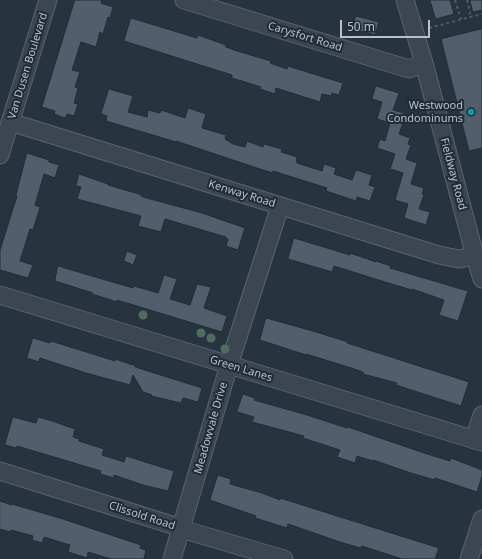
<!DOCTYPE html>
<html>
<head>
<meta charset="utf-8">
<style>
  body { margin:0 }
  #map { position:relative; width:482px; height:559px; overflow:hidden; background:#273440; font-family:"Noto Sans",sans-serif }
  canvas { display:block }
  .scale { position:absolute; left:340px; top:20px; width:90px; height:18px; box-sizing:border-box; border:2px solid #b8c1ca; border-top:0; padding-left:5px; font-size:12px; line-height:14px; white-space:nowrap; color:#b8c1ca; -webkit-text-stroke:3px #202b35; paint-order:stroke }
</style>
</head>
<body>
<div id="map">
<canvas width="482" height="559"></canvas>
<div class="scale">50 m</div>
</div>
<script>
const context = document.querySelector('canvas').getContext('2d');
context.lineJoin = 'round';
function fill(path, color) { context.fillStyle = color; context.fill(path, 'evenodd'); }
function strokePath(path, color, width, dash) { context.strokeStyle = color; context.lineWidth = width; context.lineCap = dash ? 'butt' : 'round'; context.setLineDash(dash || []); context.stroke(path); }
function drawText(font, color, halo, rows, align = 'center') {
  context.font = font + ' "Noto Sans",sans-serif'; context.lineWidth = 4; context.setLineDash([]); context.textBaseline = 'middle'; context.strokeStyle = halo; context.fillStyle = color; for (const [text, x, y, turn = 0] of rows) {
    context.save(); context.translate(x, y); context.rotate((+turn || 0) * Math.PI / 180); context.textAlign = isNaN(turn) ? turn : align; if (halo) context.strokeText(text, 0, 0); context.fillText(text, 0, 0); context.restore();
  }
}
const building = new Path2D(`
  M75,0h27l-1,3 12,4 -3,11 -2,-1 -5,17 -3,-2 -4,15 -15,-5 -9,28 8,2 -5,15 3,1 -4,15 4,1 -4,12 -7,-2 -2,4 -11,-4 1,-3 -13,-4z
  M430,0h20l4,14 -18,5z
  M470,0h12v10l-9,2z
  M356,16l23,6 -4,13 -23,-6z
  M131,18l66,20 1,-3 28,10v2l11,4 34,10 -1,2 17,6 1,-3 6,2 49,15 -4,12 -7,-2 -1,3 -9,-2 -2,8 -44,-14 -1,6 -15,-5 1,-2 -29,-9v-3l-108,-34z
  M482,29v119l-13,3 -28,-112z
  M376,86l23,7 -6,17 11,3 -2,6 2,1 -5,14 11,4 -2,6 3,1 -5,14 11,4 -6,21 13,4 -2,6 2,1 -5,14 11,3 -4,13 -22,-7 4,-14 -13,-4 8,-27 -13,-4 5,-15 -18,-6 3,-9 5,2 5,-18 -13,-4 5,-17 -10,-3z
  M109,89l24,7 -5,16 19,5 1,-7 12,3 1,-3 24,8 3,-10 18,6 -4,14 24,7 -1,4 8,5 12,3 2,-6 16,6 1,-3 18,5 -1,3 16,5 -1,4h1v2l25,8 2,-7 12,4 -2,6 18,6 4,-10 16,5 -3,10 6,2 -5,14 -13,-4 -1,4 -30,-10 1,-3 -54,-17v2l-16,-5 -81,-27v1l-70,-21 1,-5 -6,-2z
  M27,153l22,7v2l10,3 -4,13 -11,-4 -9,31 5,2 -7,23 -3,-1 -10,32 13,4 -5,13 -28,-8v-20l17,-54h-1z
  M79,174l29,10v1l31,9 4,3 59,16 43,15 -7,22 -12,-4 2,-7h-2v-2l-61,-18 -4,13 -23,-6 3,-10 -64,-17 4,-12 -5,-1z
  M294,238l56,17v-2l26,9v-1l15,5 -1,2 78,23 -10,30 -19,-6 5,-15 -32,-11v1l-27,-8 -51,-16 -2,6 -44,-13z
  M127,251l10,4 -4,10 -9,-4z
  M58,266l75,22 1,-2 24,7 6,-18 13,4 -7,20 20,6 7,-21 14,3 -7,21 23,8 -5,16 -105,-32v2l-25,-8 1,-1 -38,-12z
  M266,318l47,13 35,11 -1,1 122,39 -8,24 -65,-21 1,-2 -34,-9v-2l-18,-6 -39,-12v1l-46,-15z
  M33,338l17,5 1,-2 64,20v-2l21,7 -1,1 67,21 -4,14 -15,-4 -2,5 -30,-7 1,-1 -9,-3 -10,-17 -3,10 -44,-12 -46,-15 -1,4 -12,-4z
  M243,394l12,4 -1,2 53,15 40,13 1,-1 76,26 26,8 1,-3 31,12v6l-5,16 -42,-14v2l-24,-7 -38,-13v1l-16,-5 -2,7 -18,-6 3,-7 -37,-12 1,-2 -52,-14 2,-5 -17,-5z
  M13,417l23,6 2,-6 11,3 26,9 -2,8 6,2v2l25,8 -2,6 22,7 2,-6 48,15 -6,20 -25,-6 -29,-10v3l-14,-4 1,-3 -84,-25 -1,2 -11,-3z
  M218,475l13,4 -1,5 32,9 18,7v-2l159,50 -4,11h-33l-40,-13 -1,2 -18,-5 -55,-19 -1,4 -32,-10 1,-2 -46,-16z
  M0,501l12,4v-1l51,15 78,26 -1,3 6,2 -2,9h-33l-23,-7 -1,6 -19,-6 2,-7 -26,-8 -2,6 -10,-3 1,-4 -22,-6 -1,2 -10,-3z`);
fill(building, '#505f6b');
strokePath(building, '#222d37', 1);
const minor = new Path2D(`
  M184,0l225,69 15,-6
  M405,0l19,63 51,193 7,23
  M10,122l429,133 20,4 16,-3
  M0,155l48,-155
  M0,295l482,147
  M474,440l8,-25
  M0,471l172,54 9,4 103,30
  M172,559l57,-194 51,-159
  M469,559l13,-40`);
strokePath(minor, '#59646d', 19);
strokePath(new Path2D(`
  M455,0l6,19
  M467,0l4,17
  M429,28l53,-14`), '#495f5f', 2, [3, 3]);
strokePath(minor, '#3b4650', 17);
context.fillStyle = '#4f6c5d';
for (const [x, y] of [
  [143,315],
  [201,333],
  [211,338],
  [225,349]
]) { context.beginPath(); context.arc(x, y, 4.5, 0, 2 * Math.PI); context.fill(); }
for (const [x, y, r, color] of [
  [471,112,4,"#0f9aa8"]
]) { const dot = new Path2D(); dot.arc(x, y, r, 0, 2 * Math.PI); context.fillStyle = color; context.fill(dot); strokePath(dot, '#202b35', 1.5); }
drawText('11px', '#b8c1ca', '#202b35', [
  ["Carysfort Road",305,37,17],
  ["Van Dusen Boulevard",28,66,-73],
  ["Fieldway Road",453,174,75],
  ["Kenway Road",242,194,17],
  ["Green Lanes",241,369,17],
  ["Meadowvale Drive",211,428,-74],
  ["Clissold Road",142,516,18]
]);
drawText('11px', '#b8c1ca', '#202b35', [
  ["Westwood",463,106],
  ["Condominums",463,119]
], 'right');
</script>
</body>
</html>
